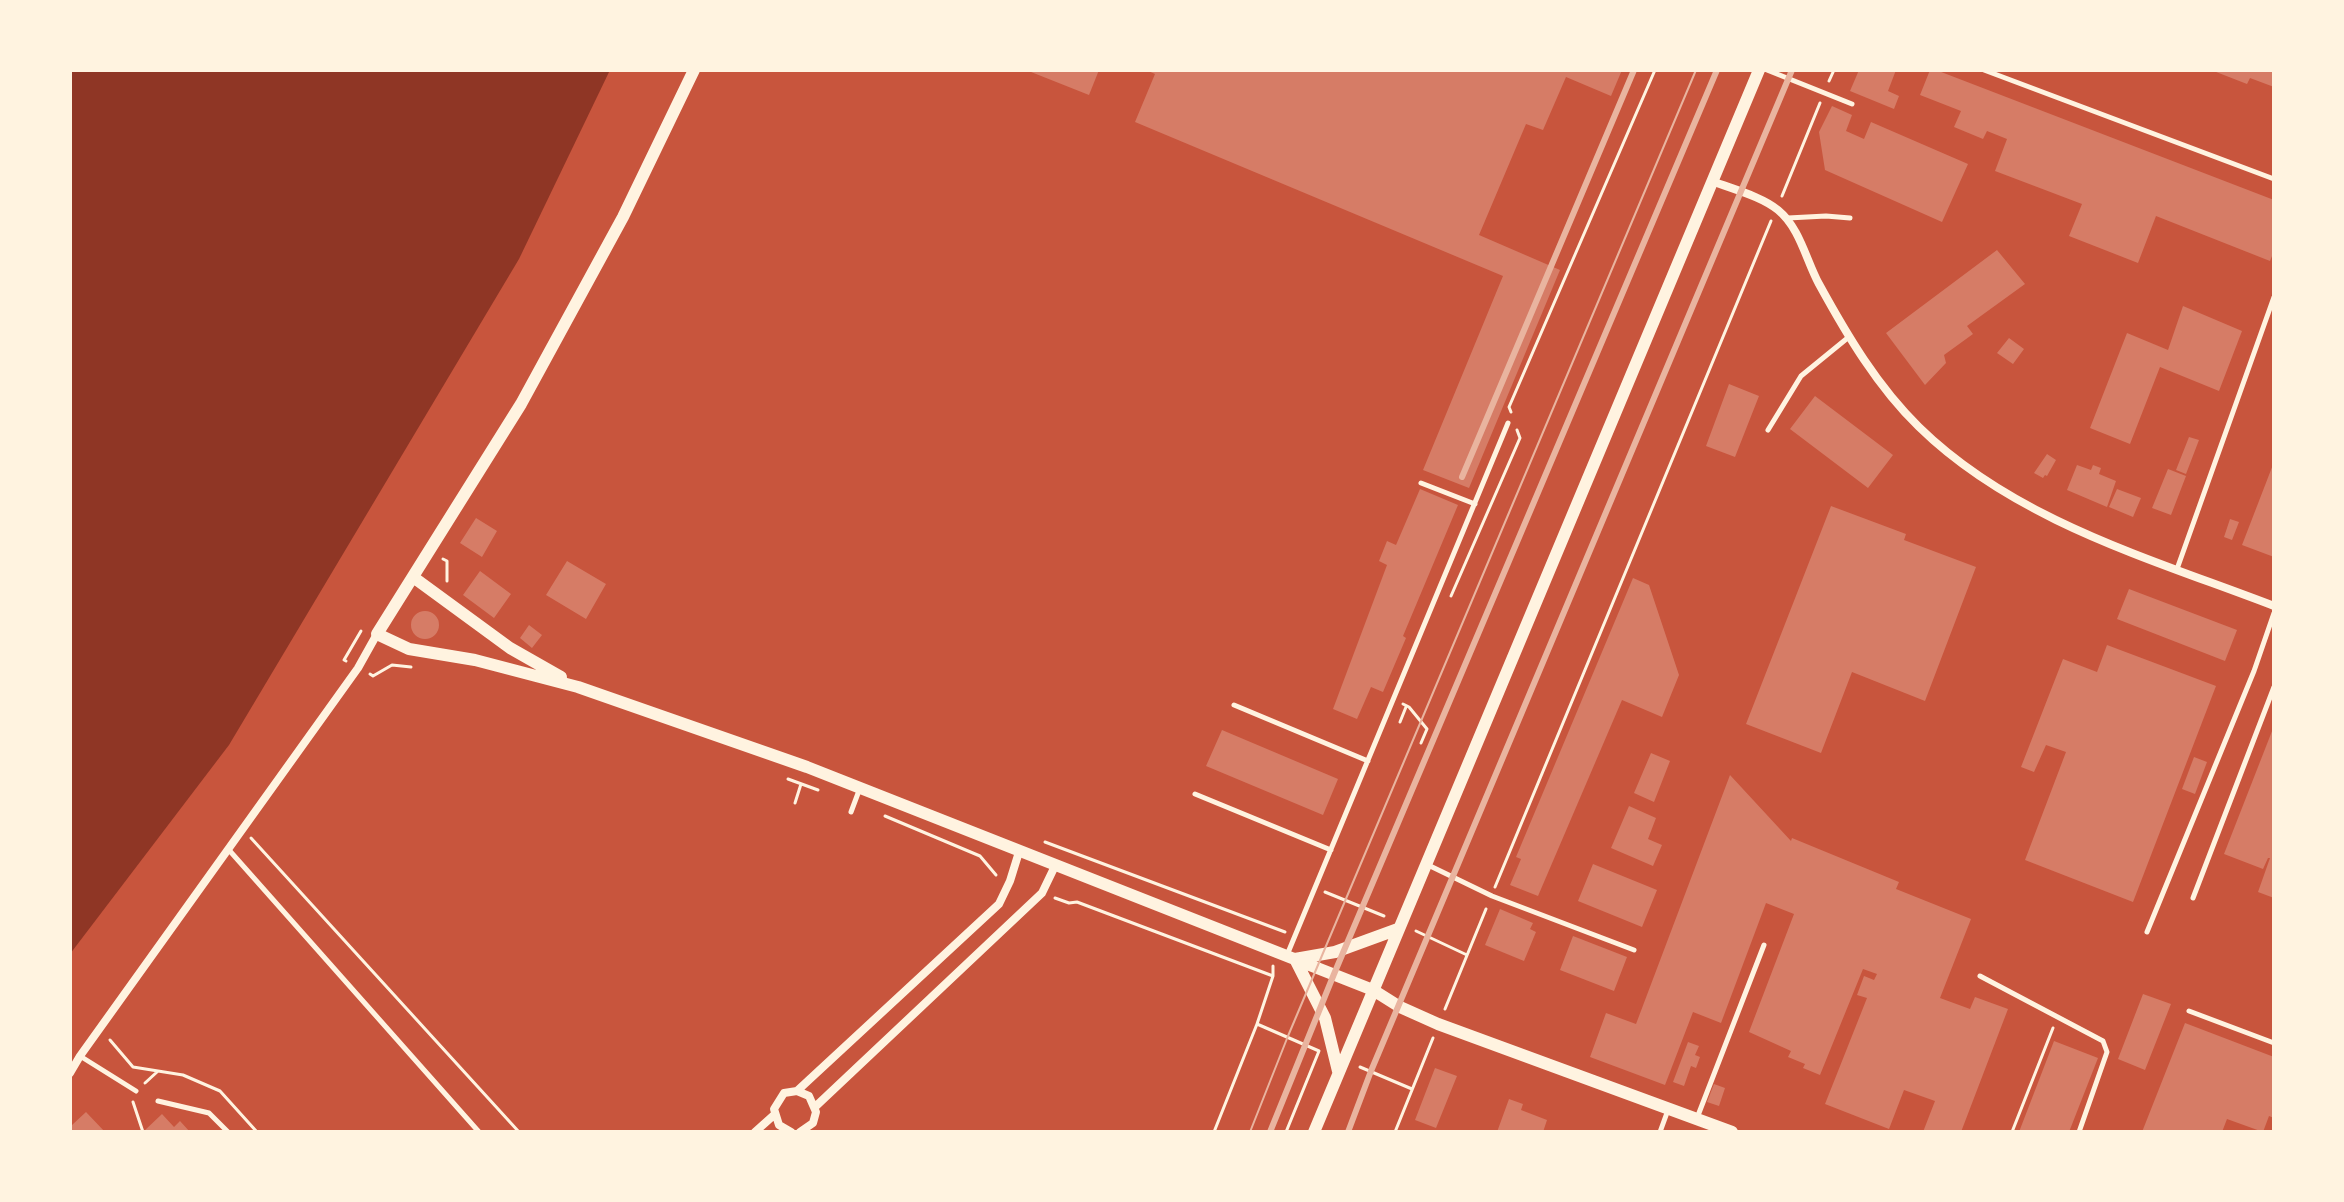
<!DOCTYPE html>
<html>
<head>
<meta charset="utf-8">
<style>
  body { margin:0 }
  #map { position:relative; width:2344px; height:1202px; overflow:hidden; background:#c8553d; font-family:"IBM Plex Serif",serif }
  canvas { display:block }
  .frame { position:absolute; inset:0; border:72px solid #fff3e0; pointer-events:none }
</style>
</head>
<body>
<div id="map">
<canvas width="2344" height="1202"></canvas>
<div class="frame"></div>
</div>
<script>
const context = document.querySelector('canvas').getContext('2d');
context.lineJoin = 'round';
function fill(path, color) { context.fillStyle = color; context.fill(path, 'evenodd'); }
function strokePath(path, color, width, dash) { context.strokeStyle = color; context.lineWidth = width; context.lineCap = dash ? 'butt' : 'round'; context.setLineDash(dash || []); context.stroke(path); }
fill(new Path2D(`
  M70,70h540l-91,189 -290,486 -159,209z`), '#8f3625');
fill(new Path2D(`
  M1026,70h73l-10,25z
  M1146,70h476l-11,26 -45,-19 -23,53 -17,-6 -47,111 81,35 -91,218 -46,-18 80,-194 -368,-154 20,-48z
  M1859,70h37l-8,21 11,5 -5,13 -44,-18z
  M1930,70h6l338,130v51l-4,10 -114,-45 -18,47 -69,-27 13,-32 -87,-33 12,-32 -20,-8 -4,8 -29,-12 7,-16 -41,-16z
  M2211,70h63v17l-24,-9 -3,6z
  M1832,106l20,9 -6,16 18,8 7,-17 97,42 -26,58 -117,-52 -6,-38z
  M1997,250l28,34 -58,42 6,8 -29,21 2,8 -21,22 -39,-52z
  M2183,306l59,25 -23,60 -59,-24 -30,77 -40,-16 37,-95 41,17z
  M2009,338l15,11 -11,15 -16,-11z
  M1729,384l30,12 -24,61 -29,-11z
  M1815,396l78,59 -25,33 -78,-59z
  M2189,437l10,3 -13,34 -10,-4z
  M2047,454l9,6 -9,16 -2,-1 -2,3 -9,-5z
  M2274,462v95l-32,-12z
  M2077,465l14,5 2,-5 8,3 -2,6 17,7 -9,26 -40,-17z
  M2168,469l18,7 -15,39 -19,-7z
  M1420,489l38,16 -55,131 3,2 -23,54 -12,-5 -14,32 -24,-10 54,-144 -8,-4 8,-20 9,4z
  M2117,489l24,9 -8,19 -24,-10z
  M1831,506l75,28 -2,6 72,27 -51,134 -73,-29 -31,81 -75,-29z
  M476,518l21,13 -15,26 -22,-14z
  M2230,519l9,3 -7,18 -8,-3z
  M567,561l39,23 -20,35 -40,-24z
  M480,571l31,23 -17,24 -31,-23z
  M1633,578l16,7 30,90 -17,42 -40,-17 -84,196 -28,-11 11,-26 -5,-2z
  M2129,589l108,41 -12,31 -108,-42z
  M411 625a14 14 0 1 1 28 0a14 14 0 1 1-28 0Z
  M529,625l13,10 -10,13 -12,-10z
  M2107,645l109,41 -83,216 -108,-42 41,-108 -20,-7 -12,27 -13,-5 42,-108 34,13z
  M2274,726v172l-16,-6 12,-34h-2l-5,11 -39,-15z
  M1222,730l116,49 -15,36 -117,-49z
  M1651,753l19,8 -16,41 -20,-9z
  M2194,757l13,5 -12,32 -13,-5z
  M1730,775l61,66 1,-3 107,44 -3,7 75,30 -31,79 30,11 5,-12 33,12 -47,123h-38l12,-31 -31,-11 -15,39 -64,-25 42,-106 -10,-3 7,-19 10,4 3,-6 -14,-5 -43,106 -17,-7 2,-4 -17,-7 3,-6 -42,-19 45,-118 -28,-11 -45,120 -28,-11 -28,73 -75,-28 16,-44 30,11z
  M1629,806l27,12 -8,21 14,6 -9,21 -42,-18z
  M1593,864l64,26 -15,37 -64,-26z
  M1500,909l33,14 -3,6 6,3 -12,29 -39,-16z
  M1573,936l54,21 -13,34 -54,-21z
  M2143,994l28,10 -26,66 -27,-11z
  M2185,1023l89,34v61l-5,-2 -6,16 -36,-13 -5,13h-80z
  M2054,1041l44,17 -29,74h-50z
  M1688,1042l11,4 -4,9 5,2 -4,11 -5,-2 -7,20 -11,-4z
  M1435,1068l22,8 -21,52 -21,-8z
  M1714,1084l11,4 -6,18 -12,-4z
  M1509,1099l14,5 -2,6 26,10 -4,12h-46z
  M86,1112l19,20h-35v-8l2,1z
  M162,1114l12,13 6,-6 10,11h-47z`), '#d67c66');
strokePath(new Path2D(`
  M1829,81l5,-11
  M1782,196l38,-93
  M1511,412l-2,-5 146,-337
  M443,559l4,2v20
  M1451,596l69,-158 -3,-8
  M346,661l-2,-1 17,-29
  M370,674l3,2 19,-11 19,2
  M1403,704l6,3 18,22 -6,14
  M1400,722l6,-15
  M788,779l30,11
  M795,803l6,-19
  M885,816l95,40 16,19
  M251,838l268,294
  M1045,842l240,90
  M1495,887l276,-666
  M1325,892l59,24
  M1055,898l14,5 8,-1 196,74
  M1416,931l51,24
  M1273,966v10l-16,48 62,27 -33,81
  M1445,1009l41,-100
  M110,1040l23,27 50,8 37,16 37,41
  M1360,1067l52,22
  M145,1083l12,-11
  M133,1102l10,30
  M1214,1132l43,-108
  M1395,1132l38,-94
  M2012,1132l41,-104`), '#fff3e0', 3);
strokePath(new Path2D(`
  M1767,70l85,34
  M1984,70l290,109
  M1788,218l38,-2 24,2
  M1768,430l33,-54 49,-40
  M1421,483l54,21
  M2177,569l97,-272
  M1234,705l134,56
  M1195,794l136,56
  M851,812l9,-24
  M229,850l250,282
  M1426,864l66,32 142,54
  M2193,898l81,-211
  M2147,932l107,-261 20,-58
  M1287,955l221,-532
  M1980,976l123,65 4,11 -28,80
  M2189,1011l85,32
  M80,1056l56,35
  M158,1101l51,12 19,19
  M1697,1118l67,-173
  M1660,1132l8,-22`), '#fff3e0', 5);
strokePath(new Path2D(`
  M1712,181c20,8 49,15 66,29 22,18 28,50 41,74 28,51 58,102 100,143 96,94 233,132 355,179
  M70,1073l10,-17 278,-388 19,-34
  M797,1091l202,-187 11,-23 9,-29
  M815,1107l227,-214 13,-27
  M755,1132l19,-17
  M791,1132l-12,-7 -5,-16 10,-16 13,-2 12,5 7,16 -3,11 -13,9`), '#fff3e0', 8);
strokePath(new Path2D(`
  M694,70l-71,147 -102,187 -144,230 32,15 66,11 103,27 229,80 566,223 27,17 38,17 294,108
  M413,577l97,71 51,29
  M1338,1071l-13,-53 -30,-59 40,-7 63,-23
  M1314,1132l445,-1062`), '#fff3e0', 12);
strokePath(new Path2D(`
  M1250,1132l38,-96 408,-966`), '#e9b49f', 2);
strokePath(new Path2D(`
  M1462,477l172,-407
  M1270,1132l64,-158 383,-904
  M1348,1132l23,-61 421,-1001`), '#e9b49f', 6);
</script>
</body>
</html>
